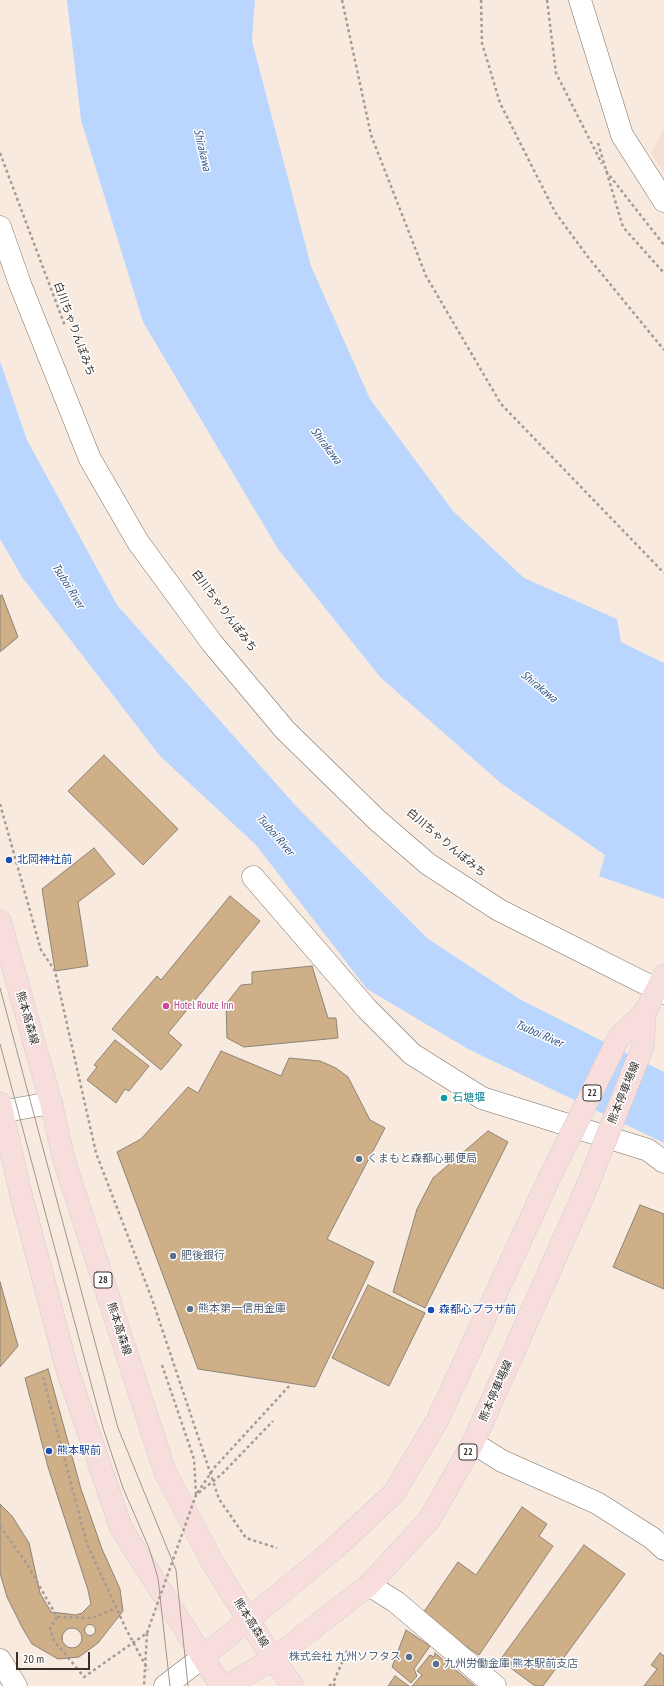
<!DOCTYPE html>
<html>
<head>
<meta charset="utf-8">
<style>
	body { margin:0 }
	#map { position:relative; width:664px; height:1686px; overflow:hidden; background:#f8eadf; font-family:"PT Sans Narrow",sans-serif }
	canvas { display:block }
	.scale { position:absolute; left:16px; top:1652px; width:74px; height:18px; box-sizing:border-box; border:2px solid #36312d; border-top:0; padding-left:5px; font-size:12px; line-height:14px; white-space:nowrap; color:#36312d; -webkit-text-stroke:3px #fff; paint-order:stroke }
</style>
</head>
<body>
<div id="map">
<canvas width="664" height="1686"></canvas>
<div class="scale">20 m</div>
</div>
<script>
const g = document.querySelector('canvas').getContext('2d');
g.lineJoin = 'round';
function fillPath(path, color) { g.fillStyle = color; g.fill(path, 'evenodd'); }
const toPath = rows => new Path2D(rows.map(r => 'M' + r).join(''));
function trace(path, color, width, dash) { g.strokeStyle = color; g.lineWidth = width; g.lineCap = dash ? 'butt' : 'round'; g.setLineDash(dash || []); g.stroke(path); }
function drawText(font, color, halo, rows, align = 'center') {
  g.font = font + ' "PT Sans Narrow","Noto Sans JP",sans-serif'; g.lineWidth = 3; g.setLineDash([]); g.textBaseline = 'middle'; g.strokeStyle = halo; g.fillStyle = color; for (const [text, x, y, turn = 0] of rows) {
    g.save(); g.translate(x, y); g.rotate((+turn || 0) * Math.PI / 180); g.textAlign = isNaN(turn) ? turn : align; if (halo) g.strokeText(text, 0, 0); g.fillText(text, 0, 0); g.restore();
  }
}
fillPath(toPath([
	[664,129,664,173,651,153]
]), '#f5ddd3');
fillPath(toPath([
	[67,0,255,0,252,41,311,266,370,399,453,511,524,578,617,619,621,642,664,663,664,899,599,876,605,855,502,784,380,677,278,549,143,322,81,120],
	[0,361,27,440,117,605,296,806,427,938,521,1000,664,1072,664,1143,468,1049,367,989,256,845,160,756,22,577,0,539]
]), '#bbd6fe');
const building = toPath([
	[2,595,18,637,0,652,0,596,2,595],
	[104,755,178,829,143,865,68,791,104,755],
	[94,848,115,874,78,902,88,966,55,971,42,889,94,848],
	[230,896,260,921,168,1033,182,1045,161,1070,112,1029,157,976,161,980,230,896],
	[312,966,328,1018,336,1018,338,1038,244,1047,227,1038,226,1004,241,985,252,984,252,972,312,966],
	[115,1040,149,1066,129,1091,125,1089,116,1103,87,1080,97,1067,94,1065,115,1040],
	[221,1051,281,1076,289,1058,320,1061,336,1068,348,1077,370,1120,385,1128,327,1239,374,1262,315,1387,198,1369,117,1152,141,1139,188,1087,198,1093,221,1051],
	[488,1131,508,1142,425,1308,393,1292,417,1209,433,1178,488,1131],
	[640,1205,664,1214,664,1289,613,1267,640,1205],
	[0,1282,18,1346,0,1367,0,1282],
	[368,1285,425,1313,389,1386,332,1358,368,1285],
	[48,1369,81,1489,102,1549,120,1589,123,1611,98,1643,79,1657,58,1659,32,1644,23,1629,7,1597,0,1573,0,1504,12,1516,29,1543,40,1593,51,1612,76,1615,82,1613,91,1604,88,1590,48,1467,25,1378,48,1369],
	[522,1507,547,1524,539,1536,553,1546,479,1655,421,1616,458,1562,476,1575,522,1507],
	[584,1545,625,1574,543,1686,535,1686,500,1660,584,1545],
	'84.5 1630a5.5 5.5 0 1 1 11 0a5.5 5.5 0 1 1-11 0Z',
	'62 1638a10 10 0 1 1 20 0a10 10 0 1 1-20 0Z',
	[406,1630,430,1646,414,1669,417,1676,411,1683,392,1667,406,1630],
	[435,1653,475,1686,412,1686,422,1675,417,1671,430,1655,434,1657,435,1653],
	[660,1653,664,1656,664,1686,644,1686,657,1669,651,1665,660,1653],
	[395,1676,409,1686,388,1686,395,1676]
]);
fillPath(building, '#ceaf88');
trace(building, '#8d8377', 1);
const minor = toPath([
	[580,0,622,135,664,201],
	[0,227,20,284,90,459,138,542,212,643,285,730,377,820,428,864,499,910,664,993],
	[253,877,367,1009,412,1054,482,1098,648,1150,664,1162],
	[0,1112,51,1103],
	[473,1443,502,1461,597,1503,652,1538,664,1549],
	[369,1585,396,1602,495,1686],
	[0,1660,16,1686],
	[165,1686,203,1657]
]);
const major = toPath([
	[0,921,51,1103,64,1160,165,1472,214,1565,273,1659,293,1686],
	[645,1012,664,975],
	[0,1103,21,1195,67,1369,121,1528,221,1686],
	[203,1657,334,1549,394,1493,437,1421,548,1181],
	[227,1686,273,1659,369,1585,429,1520,473,1443,586,1189]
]);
trace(minor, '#7b7065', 23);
trace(major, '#cfcecd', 23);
trace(toPath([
	[342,0,371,135,426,276,501,404,664,573],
	[481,0,482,43,500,103,555,212,588,257,664,350],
	[547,0,556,73,602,164],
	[598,143,623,227,664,273],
	[0,153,65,326],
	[606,171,664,245],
	[0,804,41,950,55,971,96,1153,152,1299,219,1499,246,1538,277,1548],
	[43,1377,87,1544,126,1629,148,1670],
	[0,1526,27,1564,57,1617,92,1618,116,1608],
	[57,1617,50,1628,54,1641,76,1667],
	[329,1686,333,1683],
	[335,1686,333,1683,348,1649]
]), '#a59b93', 2.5, [3, 3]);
trace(minor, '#fff', 22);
trace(major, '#f7dddc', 22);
trace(toPath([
	[0,988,118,1428,176,1570,188,1686],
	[0,1044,103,1428,123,1488,149,1548,158,1578,170,1686]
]), '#a0968e', 1);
const majorBridge = toPath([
	[548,1181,619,1037,645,1012],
	[586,1189,643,1046,645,1012]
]);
trace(majorBridge, '#cfcecd', 23, []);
trace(toPath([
	[162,1365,194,1459,196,1495,214,1468,291,1384],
	[147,1633,196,1495,222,1474,273,1421],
	[76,1667,84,1677,147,1633,144,1686]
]), '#a59b93', 2.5, [3, 3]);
trace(majorBridge, '#f7dddc', 22);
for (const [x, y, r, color] of [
	[9,860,4,"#1a4fb4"],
	[166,1006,4,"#d1479c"],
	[444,1098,4,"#0f9aa8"],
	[359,1159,4,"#5c6f8a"],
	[173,1256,4,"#5c6f8a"],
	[190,1309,4,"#5c6f8a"],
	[431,1310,4,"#1a4fb4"],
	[49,1451,4,"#1a4fb4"],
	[409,1657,4,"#5c6f8a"],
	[436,1664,4,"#5c6f8a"]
]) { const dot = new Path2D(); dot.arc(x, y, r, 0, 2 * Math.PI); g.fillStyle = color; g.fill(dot); trace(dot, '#fff', 1.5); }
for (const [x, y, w] of [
	[592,1093,18],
	[103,1280,18],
	[468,1452,18]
]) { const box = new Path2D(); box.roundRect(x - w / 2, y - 8, w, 16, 3); g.fillStyle = '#fff'; g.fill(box); trace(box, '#36312d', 1); }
drawText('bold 10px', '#36312d', null, [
	["22",592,1093],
	["28",103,1280],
	["22",468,1452]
]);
drawText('11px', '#36312d', '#fff', [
	["白川ちゃりんぽみち",74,329,70],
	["白川ちゃりんぽみち",224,611,53],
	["白川ちゃりんぽみち",446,843,40],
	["熊本高森線",27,1018,74],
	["熊本停車場線",624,1093,-68],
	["熊本高森線",119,1329,72],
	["熊本停車場線",496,1391,-66],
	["熊本高森線",251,1623,58]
]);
drawText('11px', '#164399', '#fff', [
	["北岡神社前",17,860],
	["森都心プラザ前",439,1310],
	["熊本駅前",57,1451]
], 'left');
drawText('11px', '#b23c85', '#fff', [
	["Hotel Route Inn",174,1006]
], 'left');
drawText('11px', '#0d838f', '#fff', [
	["石塘堰",452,1098]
], 'left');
drawText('11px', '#4e5e75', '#fff', [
	["くまもと森都心郵便局",367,1159],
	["肥後銀行",181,1256],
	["熊本第一信用金庫",198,1309],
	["株式会社 九州ソフタス",401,1657,"right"],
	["九州労働金庫 熊本駅前支店",444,1664]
], 'left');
drawText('italic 12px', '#315487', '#fff', [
	["Shirakawa",202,150,77],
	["Shirakawa",326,446,53],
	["Tsuboi River",68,586,58],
	["Shirakawa",539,687,39],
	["Tsuboi River",275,835,49],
	["Tsuboi River",539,1034,24]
]);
</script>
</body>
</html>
